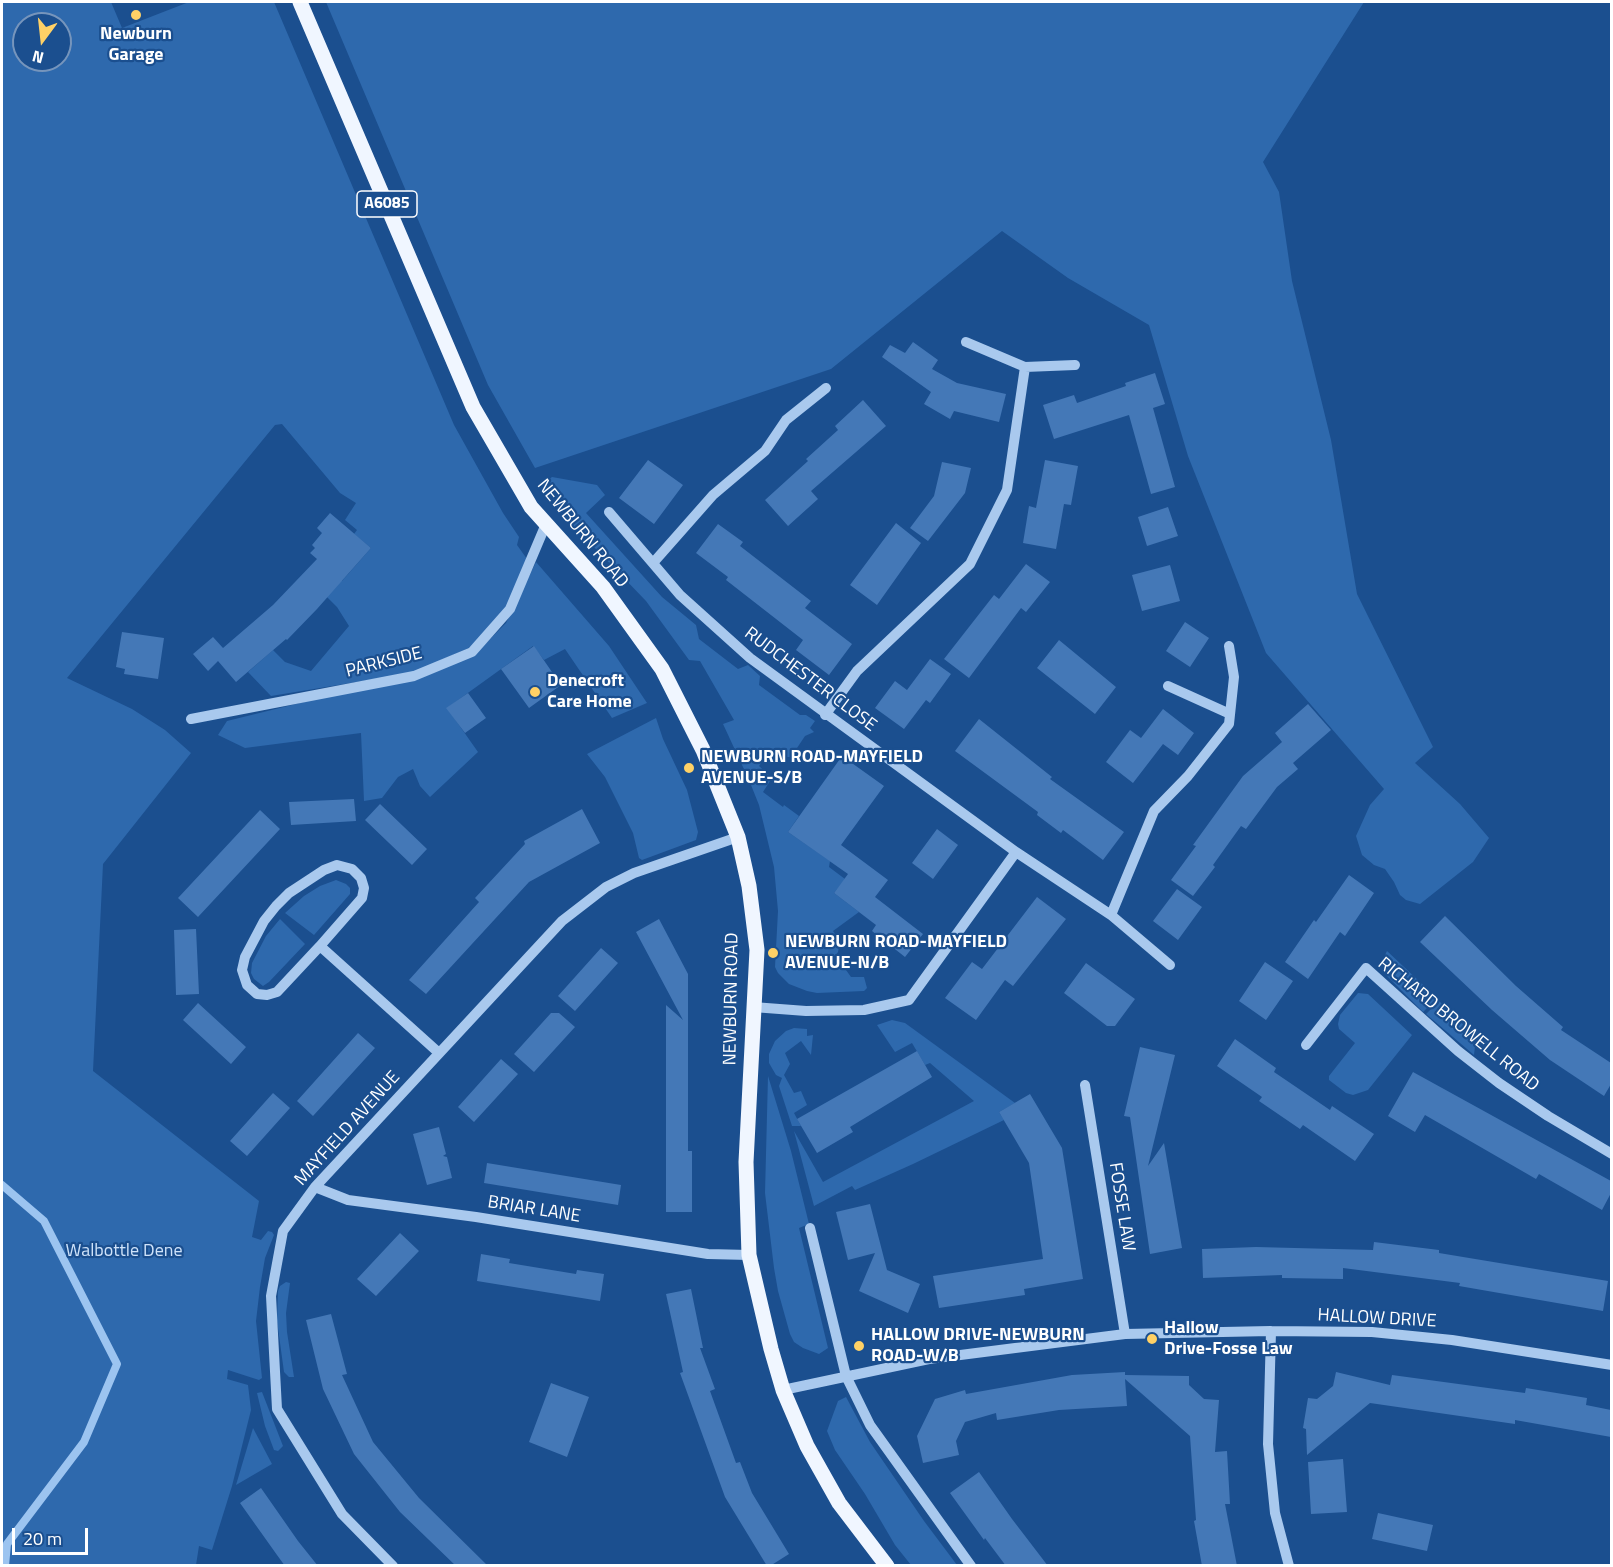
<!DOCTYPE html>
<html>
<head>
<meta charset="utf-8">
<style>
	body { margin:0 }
	#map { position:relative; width:1613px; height:1567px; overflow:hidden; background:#1b4f8f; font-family:"Titillium Web",sans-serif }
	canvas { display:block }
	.frame { position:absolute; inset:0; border:3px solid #fff; pointer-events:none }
	.north { position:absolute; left:12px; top:12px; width:60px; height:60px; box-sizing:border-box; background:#1b4f8f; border:2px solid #7695bc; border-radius:50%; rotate:195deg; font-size:16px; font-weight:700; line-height:24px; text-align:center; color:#fff }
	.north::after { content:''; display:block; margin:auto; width:21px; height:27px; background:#ffd166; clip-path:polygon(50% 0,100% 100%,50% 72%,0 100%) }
	.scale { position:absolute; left:12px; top:1528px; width:76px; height:27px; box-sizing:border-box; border:3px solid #fff; border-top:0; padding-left:8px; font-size:18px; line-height:21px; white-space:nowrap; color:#fff; -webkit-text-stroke:4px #1b4f8f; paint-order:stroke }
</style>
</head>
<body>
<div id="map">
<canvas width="1613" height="1567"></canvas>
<div class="frame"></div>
<div class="north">N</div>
<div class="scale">20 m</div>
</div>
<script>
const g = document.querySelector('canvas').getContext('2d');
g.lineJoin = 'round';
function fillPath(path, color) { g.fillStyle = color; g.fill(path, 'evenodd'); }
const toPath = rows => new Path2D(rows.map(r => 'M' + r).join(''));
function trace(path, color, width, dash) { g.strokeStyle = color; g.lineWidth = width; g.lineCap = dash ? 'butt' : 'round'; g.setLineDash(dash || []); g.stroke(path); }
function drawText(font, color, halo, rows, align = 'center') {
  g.font = font + ' "Titillium Web",sans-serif'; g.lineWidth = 4.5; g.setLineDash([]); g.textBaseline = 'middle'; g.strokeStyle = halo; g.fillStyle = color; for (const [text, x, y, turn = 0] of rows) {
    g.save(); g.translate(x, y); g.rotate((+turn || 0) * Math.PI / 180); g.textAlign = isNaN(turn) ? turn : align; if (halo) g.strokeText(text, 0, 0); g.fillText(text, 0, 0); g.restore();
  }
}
fillPath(toPath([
	[2,2,111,2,122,28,189,2,274,2,454,425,503,513,519,537,517,545,527,559,507,608,471,647,412,673,271,696,248,672,273,650,285,662,311,671,349,626,337,607,323,593,318,560,342,581,371,548,354,534,357,530,345,520,356,503,340,493,282,424,275,425,67,678,132,709,165,730,191,753,103,864,93,1071,259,1201,252,1237,261,1240,268,1231,272,1232,274,1235,265,1258,260,1287,256,1321,262,1378,259,1380,228,1370,227,1379,248,1385,251,1410,232,1486,212,1550,199,1546,196,1565,2,1566],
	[24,24,60,24,60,60,24,60],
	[326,2,1364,2,1263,162,1279,192,1292,281,1331,440,1357,594,1433,747,1415,763,1460,804,1489,838,1473,862,1420,904,1406,900,1400,895,1394,882,1385,869,1374,865,1362,855,1356,836,1370,805,1384,789,1266,653,1188,456,1149,325,1068,278,1002,231,831,369,535,468,488,385],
	[552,477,597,485,605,495,586,513,662,597,696,625,699,639,738,669,748,665,760,676,759,685,800,715,806,715,815,721,810,728,814,732,805,736,791,757,783,757,771,749,759,766,772,778,763,792,783,807,784,805,799,816,788,832,830,861,829,867,845,879,834,893,859,912,833,931,840,941,838,952,833,959,841,963,851,977,864,977,867,988,864,991,817,993,807,991,789,984,778,973,775,967,778,911,774,867,759,805,749,780,723,724,734,720,700,661,689,660,646,601,567,519,543,484],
	[536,562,609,646,647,703,612,718,565,649,544,660,533,646,447,708,478,752,430,797,420,786,413,769,398,777,382,798,364,801,361,733,245,748,218,735,227,721,308,701,474,655,506,623],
	[656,718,663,739,687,790,698,832,696,840,642,860,639,858,633,833,605,777,587,754],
	[336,880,346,884,350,888,350,894,314,935,285,913,304,896,320,886],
	[280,919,305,944,269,982,263,986,254,979,251,973,252,963,266,936],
	[1387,951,1437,998,1423,1012,1385,974,1382,961],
	[1358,993,1368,994,1412,1035,1368,1090,1353,1095,1346,1093,1329,1080,1329,1076,1355,1043,1339,1029,1338,1024,1340,1015],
	[1439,1001,1476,1037,1474,1055,1426,1014],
	[892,1020,905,1023,1015,1103,999,1112,1004,1120,913,1164,855,1190,852,1186,814,1206,794,1131,823,1182,974,1101,930,1063,925,1065,912,1043,895,1052,877,1025],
	[794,1028,807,1029,807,1036,813,1035,811,1055,801,1041,785,1053,790,1064,784,1075,794,1093,801,1091,807,1105,794,1113,801,1126,792,1126,779,1086,782,1078,776,1075,769,1063,769,1054,775,1041,786,1031],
	[768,1076,791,1151,809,1224,799,1228,828,1348,819,1354,803,1348,794,1342,790,1334,778,1291,774,1268,765,1193],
	[286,1282,290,1283,286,1313,287,1332,294,1377,289,1377,284,1372,277,1321,278,1291,280,1286],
	[262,1392,283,1446,278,1451,274,1450,265,1426,257,1393],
	[846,1397,870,1442,924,1521,957,1565,911,1565,895,1545,865,1494,835,1450,827,1431,838,1401],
	[253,1428,272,1464,236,1485]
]), '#2e69ad');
trace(toPath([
	[2,1185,44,1221,117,1364,84,1442,7,1544,5,1566]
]), '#9cc4f0', 8);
fillPath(toPath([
	[913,342,938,360,932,369,957,383,1006,394,999,422,954,411,950,419,924,404,931,392,882,357,890,345,905,353],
	[1155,373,1165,404,1153,408,1175,487,1151,494,1129,415,1054,439,1043,405,1074,395,1077,403,1126,386,1125,383],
	[863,400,886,426,811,491,818,499,788,526,765,500,808,461,806,459,838,430,835,426],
	[648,460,683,485,654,524,619,498],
	[1045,460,1078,466,1071,505,1064,504,1056,549,1023,543,1029,506,1036,508],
	[942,462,971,468,965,493,928,541,910,528,934,496],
	[1168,507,1178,536,1147,546,1138,517],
	[330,513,371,548,317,609,287,640,286,639,236,682,218,661,208,671,193,654,213,637,223,648,273,605,317,559,310,553,315,548,312,545,322,533,317,528],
	[896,523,921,543,877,605,850,585],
	[718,524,743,542,740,546,811,601,805,608,852,644,829,675,796,650,803,640,726,580,728,577,696,553],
	[1026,564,1050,582,1026,612,1021,608,969,678,944,659,994,595,999,599],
	[1170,565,1180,601,1142,611,1132,575],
	[1185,622,1209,638,1190,667,1166,651],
	[122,632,164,638,158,679,124,674,125,669,116,667],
	[1059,640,1116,687,1095,714,1037,668],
	[534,646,561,685,529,708,501,669],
	[930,659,951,674,930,703,926,700,904,729,875,708,895,681,907,690],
	[468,693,486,718,465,733,446,708],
	[1308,704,1331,730,1293,763,1298,769,1277,787,1246,829,1241,826,1213,865,1215,867,1193,896,1171,880,1196,846,1193,845,1243,776,1282,742,1275,733],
	[1163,709,1194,733,1178,755,1163,744,1133,783,1106,762,1130,730,1141,738],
	[979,719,1052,777,1050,779,1124,832,1103,860,1063,830,1061,833,1037,815,1038,812,955,751],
	[842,756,884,786,841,845,888,880,875,897,923,934,905,957,872,931,876,925,834,893,848,874,788,832],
	[354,799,356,821,291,825,289,802],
	[380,804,427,849,412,865,365,820],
	[582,809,600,843,529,882,426,994,409,980,479,902,475,898,525,844,524,841],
	[260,810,280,829,198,917,178,898],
	[937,829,958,845,933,879,912,863],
	[1349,875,1374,893,1345,936,1340,932,1308,979,1285,962,1314,920,1316,922],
	[1177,889,1202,907,1178,940,1153,921],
	[1037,897,1066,919,1013,986,1005,980,976,1020,945,998,972,962,982,969],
	[1445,916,1516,986,1563,1027,1561,1030,1611,1063,1611,1084,1604,1096,1550,1060,1492,1010,1420,942],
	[659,919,688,974,688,1151,692,1151,692,1212,666,1212,666,1005,683,1020,636,932],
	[196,929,199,994,176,995,174,930],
	[601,948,618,963,575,1011,558,996],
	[1265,962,1293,981,1266,1020,1239,1001],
	[1086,963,1135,999,1115,1026,1107,1026,1064,993],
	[198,1003,246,1047,231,1064,183,1020],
	[551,1013,559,1013,575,1027,534,1072,514,1054],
	[358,1033,375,1048,313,1116,297,1101],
	[1235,1039,1276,1068,1274,1072,1330,1110,1332,1106,1374,1134,1355,1161,1303,1125,1300,1129,1259,1101,1262,1097,1217,1066],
	[1140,1047,1175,1055,1148,1166,1164,1143,1182,1248,1150,1254,1130,1117,1124,1116],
	[917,1051,932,1077,850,1127,853,1132,817,1153,797,1119],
	[501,1059,518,1074,474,1122,458,1107],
	[1413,1072,1611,1181,1611,1193,1602,1210,1539,1174,1536,1179,1425,1115,1415,1132,1388,1116],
	[273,1093,290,1108,247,1156,230,1141],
	[1030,1094,1062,1148,1083,1279,1024,1289,1025,1295,939,1308,933,1276,1043,1259,1029,1163,999,1112],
	[439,1127,446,1154,443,1156,447,1157,452,1178,427,1185,413,1134],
	[487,1163,621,1185,618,1205,484,1183],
	[870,1204,887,1270,920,1284,908,1313,859,1291,875,1253,848,1260,836,1212],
	[400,1233,419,1251,376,1296,357,1279],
	[1374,1242,1439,1250,1439,1253,1608,1281,1603,1311,1459,1286,1460,1283,1343,1268,1343,1279,1282,1278,1282,1275,1203,1278,1202,1249,1256,1247,1373,1250],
	[481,1254,510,1259,509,1263,576,1274,577,1270,604,1274,600,1301,477,1281],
	[691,1289,703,1348,700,1348,715,1389,710,1391,736,1463,740,1462,752,1493,789,1554,770,1566,767,1566,725,1497,680,1373,683,1372,666,1294],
	[331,1314,347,1374,342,1375,373,1442,419,1498,488,1566,456,1566,400,1512,354,1454,323,1389,306,1320],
	[1125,1372,1125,1375,1189,1376,1189,1385,1204,1399,1219,1400,1215,1452,1227,1451,1230,1504,1225,1504,1237,1566,1202,1566,1194,1521,1196,1520,1190,1436,1125,1379,1127,1406,1059,1410,997,1420,996,1413,965,1422,956,1441,959,1455,923,1463,917,1436,935,1399,965,1390,966,1394,1072,1375],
	[1336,1372,1390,1385,1392,1375,1525,1393,1526,1388,1587,1398,1586,1405,1611,1410,1611,1437,1515,1420,1515,1424,1370,1403,1307,1455,1306,1429,1303,1428,1308,1398,1317,1399,1333,1386],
	[551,1383,589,1397,567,1457,529,1442],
	[1343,1459,1347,1512,1311,1514,1308,1462],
	[979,1472,1012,1519,1048,1566,1006,1566,985,1538,984,1540,950,1493],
	[261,1488,298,1541,318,1566,285,1566,277,1555,240,1503],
	[1378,1513,1433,1525,1427,1551,1372,1539]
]), '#4478b7');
trace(toPath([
	[966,342,1025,367,1075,365],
	[609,512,680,595,750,658,1016,852,1111,915,1170,965],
	[653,563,713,495,765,451,786,420,826,388],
	[1168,686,1230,714],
	[825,715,857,671,970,564,1007,490,1025,367],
	[191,719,414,676,472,652,510,609,546,524],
	[1111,915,1154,811,1188,776,1229,724,1234,677,1229,646],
	[320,946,277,992,267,995,257,994,247,985,242,970,245,957,264,921,276,906,289,893,324,870,337,865,352,869,361,878,364,888,362,898,320,946,439,1053],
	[753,1007,806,1011,864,1010,909,1000,1016,852],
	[1306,1045,1366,968,1458,1051,1499,1083,1548,1116,1612,1154],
	[1085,1085,1125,1334],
	[315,1187,348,1200,476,1217,708,1254,749,1255],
	[810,1228,846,1376,870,1425,971,1566],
	[1271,1331,1268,1444,1275,1513,1289,1566],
	[783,1390,929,1359,1125,1334,1271,1331,1372,1332,1452,1340,1612,1365],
	[393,1566,342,1514,277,1409,271,1296,283,1231,315,1187,562,921,606,887,634,873,738,837]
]), '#a9c9ee', 10);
trace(toPath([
	[300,2,473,407,531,507,603,587,662,669,703,750,738,837,749,886,757,950,746,1162,749,1255,771,1349,783,1390,807,1446,839,1503,887,1566]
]), '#f0f6ff', 15);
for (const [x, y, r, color] of [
	[136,15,6,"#ffd166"],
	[535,692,6,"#ffd166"],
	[689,768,6,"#ffd166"],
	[773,953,6,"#ffd166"],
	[1152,1339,6,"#ffd166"],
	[859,1346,6,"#ffd166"]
]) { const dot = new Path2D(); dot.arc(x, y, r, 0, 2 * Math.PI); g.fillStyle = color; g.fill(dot); trace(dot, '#1b4f8f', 2); }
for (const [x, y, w] of [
	[387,204,60]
]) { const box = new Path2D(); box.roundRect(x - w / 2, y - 13, w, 26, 4.5); g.fillStyle = '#1b4f8f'; g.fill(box); trace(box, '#fff', 1.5); }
drawText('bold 16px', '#fff', null, [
	["A6085",387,204]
]);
drawText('bold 18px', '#fff', '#1b4f8f', [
	["Newburn",136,35,"center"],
	["Garage",136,56,"center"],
	["Denecroft",547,682],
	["Care Home",547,703],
	["NEWBURN ROAD-MAYFIELD",701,758],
	["AVENUE-S/B",701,779],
	["NEWBURN ROAD-MAYFIELD",785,943],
	["AVENUE-N/B",785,964],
	["Hallow",1164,1329],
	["Drive-Fosse Law",1164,1350],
	["HALLOW DRIVE-NEWBURN",871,1336],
	["ROAD-W/B",871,1357]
], 'left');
drawText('18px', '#fff', '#1b4f8f', [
	["NEWBURN ROAD",582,534,51],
	["PARKSIDE",384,663,-14],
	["RUDCHESTER CLOSE",810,680,37],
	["NEWBURN ROAD",732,999,-89],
	["RICHARD BROWELL ROAD",1458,1025,39],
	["MAYFIELD AVENUE",348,1129,-48],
	["FOSSE LAW",1121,1207,81],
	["BRIAR LANE",534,1210,9],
	["HALLOW DRIVE",1377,1319,3]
]);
drawText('18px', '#cfe3fa', '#1b4f8f', [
	["Walbottle Dene",124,1252]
]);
</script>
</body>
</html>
